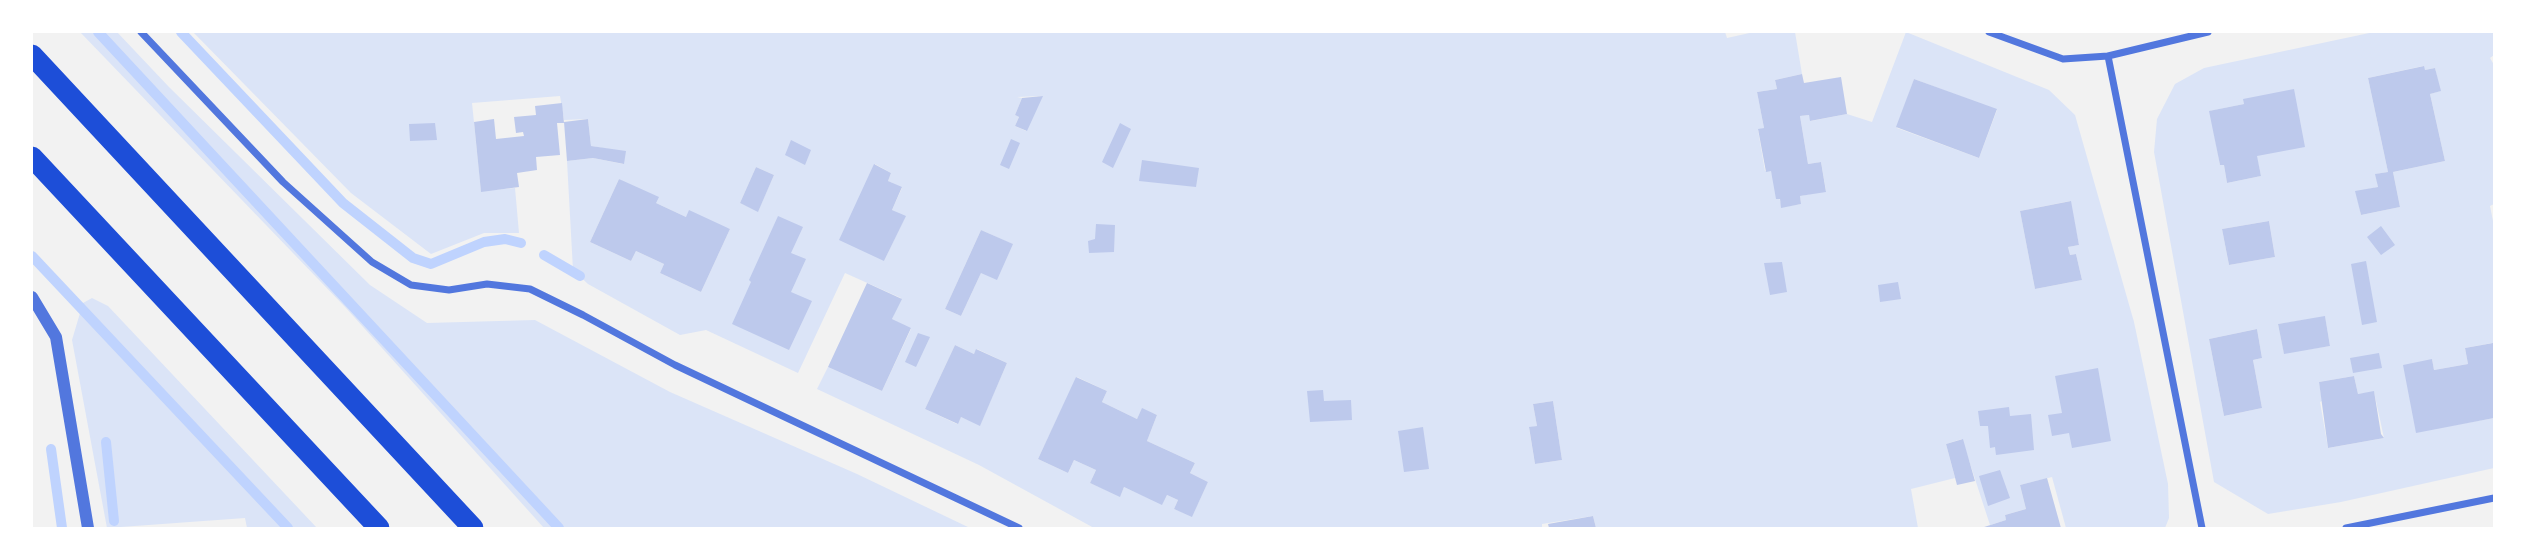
<!DOCTYPE html>
<html>
<head>
<meta charset="utf-8">
<style>
	body { margin:0 }
	#map { position:relative; width:2526px; height:560px; overflow:hidden; background:#f2f2f2; font-family:Barlow,sans-serif }
	canvas { display:block }
	.frame { position:absolute; inset:0; border:33px solid #fff; pointer-events:none }
</style>
</head>
<body>
<div id="map">
<canvas width="2526" height="560"></canvas>
<div class="frame"></div>
</div>
<script>
const g = document.querySelector('canvas').getContext('2d');
g.lineJoin = 'round';
function fillPath(path, color) { g.fillStyle = color; g.fill(path, 'evenodd'); }
const toPath = rows => new Path2D(rows.map(r => 'M' + r).join(''));
function trace(path, color, width, dash) { g.strokeStyle = color; g.lineWidth = width; g.lineCap = dash ? 'butt' : 'round'; g.setLineDash(dash || []); g.stroke(path); }
fillPath(toPath([
	[80,32,117,32,169,87,370,285,427,323,535,320,670,392,857,474,970,528,544,528,346,308],
	[193,32,1725,32,1727,38,1754,32,1798,32,1795,32,1802,74,1775,80,1777,89,1757,92,1764,128,1758,130,1765,171,1771,171,1782,207,1801,204,1800,196,1826,191,1821,162,1808,164,1800,116,1809,115,1811,121,1847,114,1872,122,1906,32,2049,90,2075,115,2134,322,2168,484,2169,518,2165,528,2066,528,2052,477,2020,485,2026,509,2005,515,2006,520,1990,525,1962,439,1946,444,1955,478,1911,489,1918,528,1781,528,1780,527,1774,528,1596,528,1593,516,1542,524,1542,528,1094,528,979,465,817,389,828,367,882,391,911,329,892,319,901,298,845,273,798,373,706,330,680,335,588,284,573,270,567,161,593,158,623,164,625,152,591,146,588,119,564,120,560,96,472,103,481,191,515,188,519,233,484,233,431,254,351,193],
	[1914,79,1997,110,1979,158,1897,128],
	[1042,96,1026,131,1015,126,1019,117,1015,115,1022,98,1017,97],
	[875,164,891,173,888,181,902,188,892,210,905,217,884,261],
	[756,167,774,175,758,211,740,203],
	[619,179,656,203,686,217,730,229,701,292,660,273,664,264,636,251,631,261,590,242],
	[2070,201,2079,245,2068,247,2070,255,2076,254,2082,280,2035,289,2020,211],
	[981,230,1012,244,981,273,961,316,945,309],
	[955,345,974,354,977,349,1007,363,980,425,961,417,957,424,925,409],
	[1077,377,1107,391,1102,402,1137,419,1142,409,1157,415,1147,441,1195,463,1190,473,1208,482,1192,516,1174,509,1178,500,1167,495,1162,504,1124,487,1120,496,1090,483,1096,470,1074,460,1068,473,1038,459],
	[1553,401,1562,460,1535,464,1529,428,1537,426,1533,404],
	[2374,32,2494,32,2494,55,2490,58,2494,65,2494,204,2490,206,2494,226,2494,352,2492,343,2465,348,2468,364,2434,370,2432,359,2416,432,2494,418,2494,468,2341,502,2268,514,2214,482,2154,152,2157,119,2175,84,2204,68],
	[2423,66,2425,70,2435,68,2440,91,2430,94,2445,161,2393,172,2400,207,2361,215,2356,192,2378,187,2376,174,2388,172,2368,78],
	[2243,99,2261,176,2227,183,2224,165,2220,165,2210,111,2244,104],
	[2269,221,2275,257,2229,265,2222,229],
	[2325,317,2330,346,2284,353,2278,324],
	[2257,329,2262,358,2253,360,2262,408,2224,416,2209,339],
	[2354,376,2358,394,2374,392,2384,438,2328,448,2320,402,2322,401,2319,382],
	[92,298,108,306,317,528,247,528,245,518,107,528,72,340,83,303]
]), '#dbe4f7');
trace(toPath([
	[98,32,559,528],
	[181,32,343,203,413,258,431,264,484,242,505,239,521,243],
	[544,255,580,276],
	[32,256,288,528],
	[106,442,114,521],
	[51,449,62,528]
]), '#bfd3fe', 10);
fillPath(toPath([
	[2424,66,2425,70,2435,68,2441,91,2430,94,2445,161,2393,172,2400,207,2361,215,2355,191,2378,187,2375,174,2388,172,2368,78],
	[1802,74,1804,83,1841,77,1847,114,1810,121,1809,115,1800,116,1808,164,1821,162,1826,192,1800,196,1801,204,1781,208,1780,199,1776,199,1771,171,1766,172,1758,129,1764,128,1757,92,1777,89,1775,80],
	[1914,79,1997,109,1979,158,1896,127],
	[2294,89,2305,147,2257,156,2261,176,2227,183,2224,165,2220,165,2209,111,2244,104,2243,99],
	[1043,96,1027,131,1015,126,1019,117,1015,115,1022,98],
	[562,103,564,123,557,123,560,155,536,157,537,170,517,173,519,187,481,192,474,122,494,119,496,139,524,136,523,132,516,133,514,117,536,115,535,106],
	[588,119,591,146,626,151,624,164,593,158,567,161,564,122],
	[435,123,437,140,410,141,409,124],
	[1120,123,1131,129,1113,168,1102,162],
	[1011,139,1020,143,1009,169,1000,165],
	[791,140,811,150,805,165,785,155],
	[1142,160,1199,168,1196,187,1139,181],
	[874,164,891,173,888,181,902,187,892,210,906,216,884,261,839,240],
	[756,167,774,175,758,212,740,203],
	[619,179,659,197,656,203,686,217,689,210,730,229,701,292,660,273,664,264,636,251,631,261,590,242],
	[2071,201,2079,245,2068,247,2070,255,2076,254,2082,280,2035,289,2020,211],
	[778,216,803,227,791,253,806,259,791,292,812,301,789,350,732,324,751,282,749,280],
	[2269,221,2275,257,2229,265,2222,229],
	[1096,224,1115,225,1114,252,1089,253,1088,241,1095,239],
	[2381,226,2395,245,2381,255,2367,237],
	[981,230,1013,244,997,280,981,273,961,316,945,309],
	[2366,261,2377,322,2362,325,2351,264],
	[1782,262,1787,292,1770,295,1764,263],
	[1898,282,1901,299,1880,302,1878,285],
	[867,283,902,299,892,319,911,328,882,391,828,367],
	[2325,316,2330,346,2284,354,2278,324],
	[2257,329,2262,358,2253,360,2262,408,2224,416,2209,339],
	[918,333,930,337,916,367,905,362],
	[2493,343,2494,418,2416,433,2403,365,2432,359,2434,370,2468,364,2465,348],
	[955,345,974,354,976,349,1007,363,980,426,961,417,958,424,925,409],
	[2379,353,2382,368,2353,373,2350,358],
	[2098,368,2111,441,2072,448,2069,433,2052,436,2048,415,2062,413,2055,376],
	[2354,376,2358,394,2374,391,2381,434,2384,438,2328,448,2319,382],
	[1076,377,1107,391,1102,402,1137,419,1142,408,1157,415,1147,441,1195,463,1190,473,1208,482,1192,517,1174,509,1178,500,1167,495,1162,505,1124,487,1120,497,1090,483,1096,470,1074,460,1068,473,1038,459],
	[1323,390,1324,401,1351,400,1352,420,1310,422,1307,391],
	[1553,401,1562,460,1535,464,1529,427,1537,426,1533,404],
	[2009,407,2010,416,2031,414,2034,450,1996,455,1995,447,1990,448,1988,426,1980,426,1978,411],
	[1423,427,1429,469,1404,472,1398,431],
	[1963,439,1975,481,1957,485,1946,444],
	[2000,470,2010,498,1988,506,1979,476],
	[2047,478,2061,528,1981,528,2006,520,2005,515,2026,509,2020,485],
	[1593,516,1596,528,1549,528,1548,524]
]), '#bdc9ec');
trace(toPath([
	[141,32,283,182,372,262,411,285,449,290,487,284,530,289,583,315,675,365,1019,528],
	[1989,32,2063,59,2108,56,2202,528],
	[2108,56,2208,32],
	[2346,528,2494,498]
]), '#5277de', 7);
trace(toPath([
	[32,297,56,337,88,528]
]), '#5277de', 12);
trace(toPath([
	[32,55,473,528],
	[32,157,379,528]
]), '#1d4ed8', 21);
</script>
</body>
</html>
